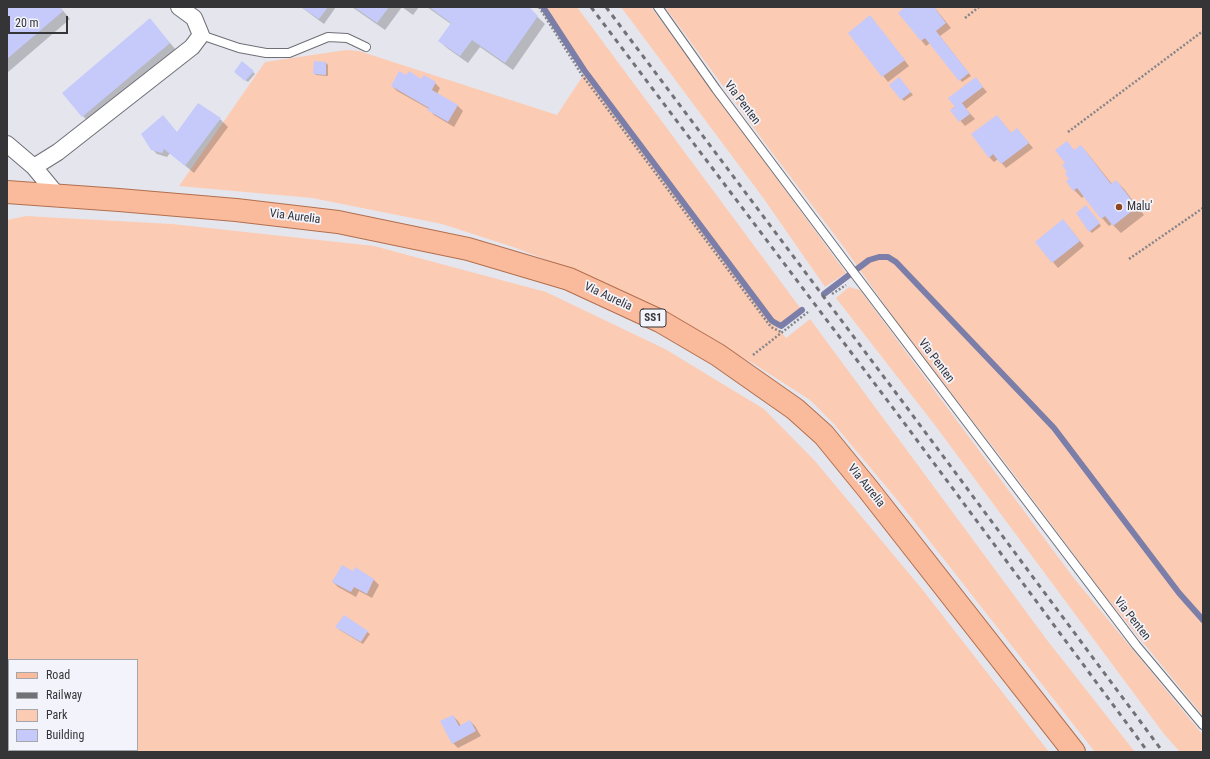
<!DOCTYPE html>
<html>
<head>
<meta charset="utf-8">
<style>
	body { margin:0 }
	#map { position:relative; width:1210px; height:759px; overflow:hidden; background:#e5e6ed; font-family:"Roboto Condensed",sans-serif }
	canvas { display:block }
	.frame { position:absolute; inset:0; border:8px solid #353538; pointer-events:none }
	.legend { position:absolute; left:8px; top:659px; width:130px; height:92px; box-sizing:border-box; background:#f2f3fb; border:1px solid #a6a7ad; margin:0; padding:5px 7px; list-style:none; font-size:12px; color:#353538 }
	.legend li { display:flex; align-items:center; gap:8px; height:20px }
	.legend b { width:20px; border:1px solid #a6a7ad }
	.scale { position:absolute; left:8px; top:16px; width:60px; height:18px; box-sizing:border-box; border:2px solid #353538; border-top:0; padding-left:5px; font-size:12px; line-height:14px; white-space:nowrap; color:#353538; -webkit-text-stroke:3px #f2f3fb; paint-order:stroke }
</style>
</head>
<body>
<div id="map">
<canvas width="1210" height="759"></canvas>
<div class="frame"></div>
<ul class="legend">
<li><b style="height:5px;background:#fabb9c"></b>Road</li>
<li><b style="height:5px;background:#727276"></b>Railway</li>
<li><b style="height:11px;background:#fccbb4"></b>Park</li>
<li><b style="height:11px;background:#c5cafa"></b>Building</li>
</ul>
<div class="scale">20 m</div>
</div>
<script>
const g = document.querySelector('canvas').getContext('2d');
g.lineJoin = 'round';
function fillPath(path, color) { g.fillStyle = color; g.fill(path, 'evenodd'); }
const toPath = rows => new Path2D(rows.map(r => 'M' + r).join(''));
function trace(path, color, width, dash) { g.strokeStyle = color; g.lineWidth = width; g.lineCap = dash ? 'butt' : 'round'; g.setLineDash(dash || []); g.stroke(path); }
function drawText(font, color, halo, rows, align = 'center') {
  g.font = font + ' "Roboto Condensed",sans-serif'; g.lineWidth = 3.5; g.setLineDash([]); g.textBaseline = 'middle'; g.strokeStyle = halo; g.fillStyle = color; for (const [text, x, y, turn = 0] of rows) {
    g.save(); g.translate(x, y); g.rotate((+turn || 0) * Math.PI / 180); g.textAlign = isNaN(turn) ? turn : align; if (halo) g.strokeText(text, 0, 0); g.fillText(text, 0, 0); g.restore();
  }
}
fillPath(toPath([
	[545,7,577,7,801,309,781,324,773,320,661,171,772,321,786,338,810,319,1047,640,1135,752,1095,752,899,502,833,423,810,400,754,364,663,313,584,274,513,247,442,224,312,198,179,186,265,62,346,50,359,51,557,115,586,71],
	[621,7,651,7,846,273,825,287,764,199],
	[665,7,1203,7,1203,716,1106,597,1007,465,901,328,843,246,767,146],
	[26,216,172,224,374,246,546,292,665,349,764,409,815,461,922,589,1049,752,7,752,7,220],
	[9,660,137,660,137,750,9,750],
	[849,287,860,290,1073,577,1203,735,1203,752,1180,752,1164,734,934,424,836,298]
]), '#fccbb4');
fillPath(toPath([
	[7,7,60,7,70,19,7,73],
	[301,7,336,7,324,24],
	[352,7,419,7,413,15,402,7,385,30],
	[427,7,527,7,545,24,513,70,480,47,468,63,447,48,439,41,451,24],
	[907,7,934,7,951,28,940,36,971,76,962,82,930,43,926,46,921,40],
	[870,17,909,66,888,82,849,33],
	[150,20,177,51,90,124,63,93],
	[315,62,326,63,328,65,328,76,316,75,314,73],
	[253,72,255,74,248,82,237,74],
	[407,77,435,83,440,88,437,94,458,106,463,111,454,127,434,115,429,109,397,91,392,86],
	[901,81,913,95,904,101,902,99],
	[980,84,987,92,966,109,975,119,965,126,951,110],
	[198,104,220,119,228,127,194,173,170,153,167,157,157,154,152,149,177,133],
	[997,116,1011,133,1017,129,1033,148,1006,168,998,159,994,162,989,157],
	[1066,142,1075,151,1081,146,1088,154,1112,184,1116,181,1124,189,1144,215,1121,233,1112,224,1109,226,1102,218,1084,196,1082,198,1074,190,1067,163],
	[1088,209,1101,226,1092,233,1090,231],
	[1068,226,1084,246,1058,268,1036,242],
	[355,569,374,580,379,585,372,598,359,591,356,597,338,587,333,582,353,572],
	[338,629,367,632,370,634,363,644],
	[453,716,458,721,461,726,470,721,475,726,481,736,458,748,453,743]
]), '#0003');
trace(toPath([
	[543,7,584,70,772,321,781,326,802,310],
	[824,294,869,260,879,257,888,257,896,262,1054,428,1179,593,1203,620]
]), '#7b7ea8', 6);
fillPath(toPath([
	[7,7,60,7,63,11,7,59],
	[301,7,328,7,319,19],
	[354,7,389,7,377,23],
	[429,7,529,7,538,16,505,63,472,40,460,56,438,41,451,23],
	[905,7,934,7,946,23,936,31,969,73,959,81,925,38,921,41,898,13],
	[870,15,905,60,882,77,848,33],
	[150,18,170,43,82,117,62,93],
	[242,61,254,71,245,81,234,72],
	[314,61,326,62,326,75,313,74],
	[399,71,406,75,409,71,421,79,424,75,436,82,432,90,458,105,448,122,427,110,429,108,391,86],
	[899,77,911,92,901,100,889,85],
	[976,77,983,87,962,103,970,114,959,122,950,110,955,107,948,98],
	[198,103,221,118,185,166,164,149,162,153,151,150,141,134,163,115,177,132],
	[997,115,1011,133,1017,128,1029,143,1001,164,993,154,989,158,971,134],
	[1067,141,1074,150,1081,145,1111,184,1116,180,1137,207,1113,226,1105,216,1101,219,1077,188,1073,191,1066,181,1069,179,1065,174,1067,172,1062,165,1065,163,1055,150],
	[1086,205,1100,223,1089,232,1076,213],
	[1063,219,1080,241,1052,263,1035,242],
	[342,565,353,571,355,567,374,579,367,594,354,587,351,592,332,582],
	[344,615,368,631,361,642,335,627],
	[453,715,459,726,470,720,476,731,452,744,440,721]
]), '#c5cafa');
const service = toPath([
	[658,7,716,89,847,264,1136,645,1203,725],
	[201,35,239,48,266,53,289,53,328,37,347,38,366,47]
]);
const minor = toPath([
	[7,144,34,167,58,196],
	[34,167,58,152,192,47,201,35,194,18,179,7]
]);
const primary = toPath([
	[7,192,119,200,236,210,338,222,468,249,569,279,660,321,718,355,795,409,824,435,868,489,1074,752]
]);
trace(service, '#6f7077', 10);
trace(minor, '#6f7077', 18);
trace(primary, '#b26f4e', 24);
trace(toPath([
	[539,7,582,75,771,327,781,332],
	[965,18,979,7],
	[1068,132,1203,31],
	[1129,259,1203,208],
	[832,294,846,285],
	[753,355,808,312]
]), '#85858a', 2.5, [2, 2]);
trace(service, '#fff', 8);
trace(minor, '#fff', 16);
trace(primary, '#fabb9c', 22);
trace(toPath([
	[591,7,899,416,1148,752],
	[606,7,908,409,1163,752]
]), '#727276', 3, [5, 5]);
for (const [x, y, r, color] of [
	[1119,207,4,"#8e4722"]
]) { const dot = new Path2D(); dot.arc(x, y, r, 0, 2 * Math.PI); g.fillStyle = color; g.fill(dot); trace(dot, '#f2f3fb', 1.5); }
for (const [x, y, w] of [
	[653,318,26]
]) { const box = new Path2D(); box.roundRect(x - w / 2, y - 9, w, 18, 3); g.fillStyle = '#f2f3fb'; g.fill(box); trace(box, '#353538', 1); }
drawText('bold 11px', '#353538', null, [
	["SS1",653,318]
]);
drawText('12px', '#353538', '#f2f3fb', [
	["Via Penten",742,103,53],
	["Via Aurelia",295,217,7],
	["Via Aurelia",608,297,25],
	["Via Penten",936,361,53],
	["Via Aurelia",866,486,51],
	["Via Penten",1132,619,52]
]);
drawText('12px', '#353538', '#f2f3fb', [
	["Malu'",1127,207]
], 'left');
</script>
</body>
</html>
